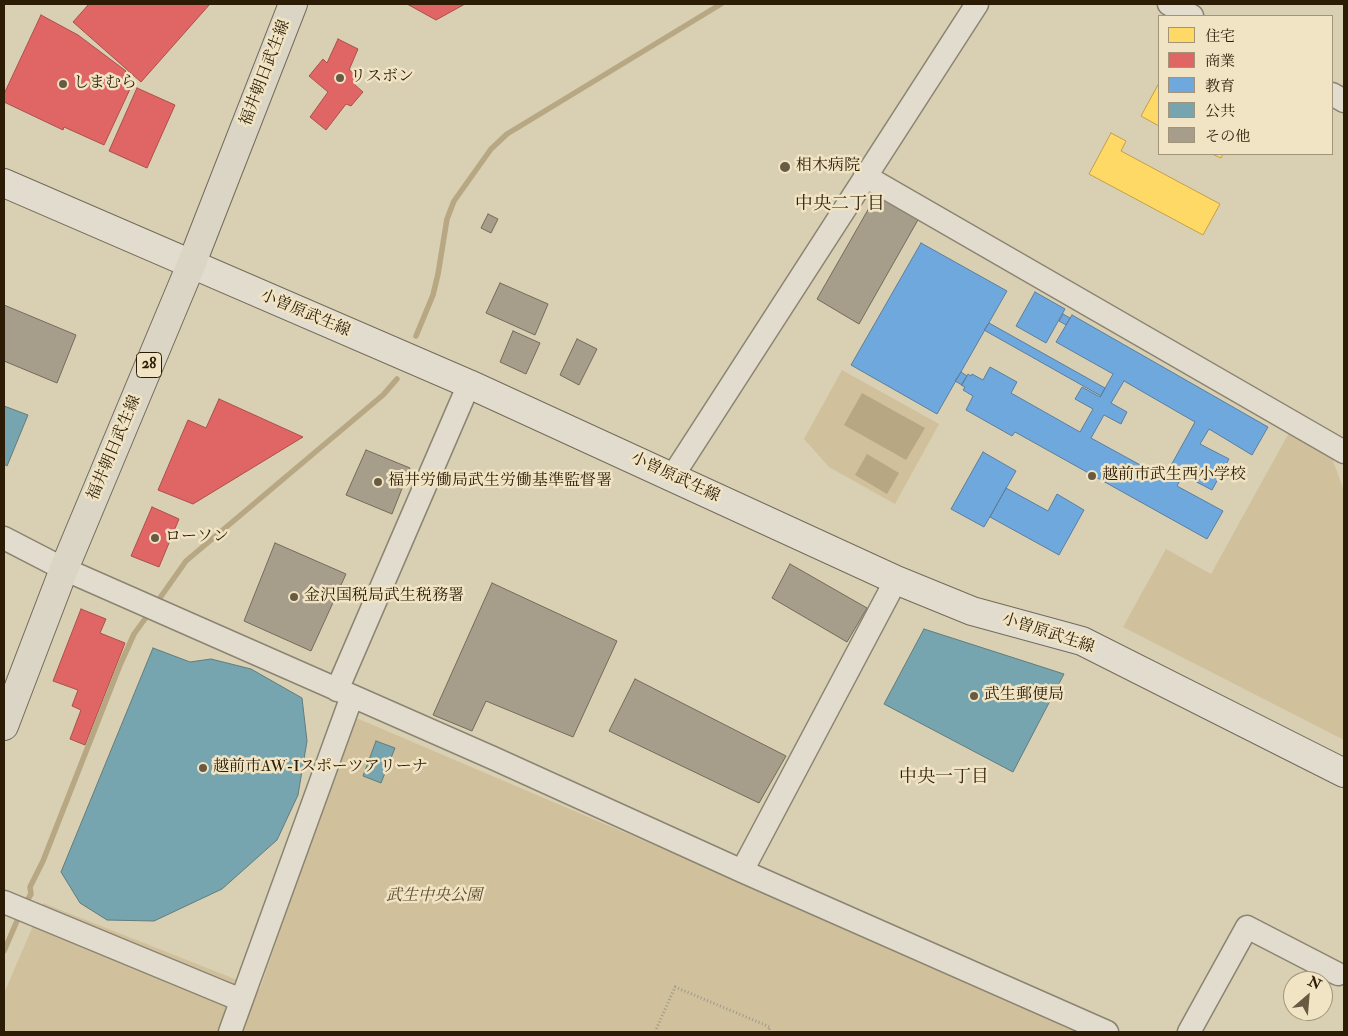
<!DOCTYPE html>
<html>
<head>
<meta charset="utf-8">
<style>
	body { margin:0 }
	#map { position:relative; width:1348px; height:1036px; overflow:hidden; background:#d9cfb3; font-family:"IM FELL Double Pica","Noto Serif JP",serif }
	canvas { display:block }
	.frame { position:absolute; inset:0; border:5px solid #2c1c06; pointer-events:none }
	.legend { position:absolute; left:1158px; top:15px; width:175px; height:140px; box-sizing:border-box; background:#f0e4c4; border:1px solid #a29478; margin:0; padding:6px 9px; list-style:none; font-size:15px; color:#2c1c06 }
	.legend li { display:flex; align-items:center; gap:10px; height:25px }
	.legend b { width:25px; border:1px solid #a29478 }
	.north { position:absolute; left:1283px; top:971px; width:50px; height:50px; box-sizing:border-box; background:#f0e4c4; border:1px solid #a29478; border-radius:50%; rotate:27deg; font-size:14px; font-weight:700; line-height:20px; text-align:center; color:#2c1c06 }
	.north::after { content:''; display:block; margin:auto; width:18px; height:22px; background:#695b43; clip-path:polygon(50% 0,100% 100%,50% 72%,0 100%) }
</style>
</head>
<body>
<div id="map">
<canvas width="1348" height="1036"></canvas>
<div class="frame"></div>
<ul class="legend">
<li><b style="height:14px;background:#ffd966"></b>住宅</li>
<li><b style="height:14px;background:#e06666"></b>商業</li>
<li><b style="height:14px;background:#6fa8dc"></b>教育</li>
<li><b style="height:14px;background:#76a5af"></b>公共</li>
<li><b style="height:14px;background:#a69e8b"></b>その他</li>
</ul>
<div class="north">N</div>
</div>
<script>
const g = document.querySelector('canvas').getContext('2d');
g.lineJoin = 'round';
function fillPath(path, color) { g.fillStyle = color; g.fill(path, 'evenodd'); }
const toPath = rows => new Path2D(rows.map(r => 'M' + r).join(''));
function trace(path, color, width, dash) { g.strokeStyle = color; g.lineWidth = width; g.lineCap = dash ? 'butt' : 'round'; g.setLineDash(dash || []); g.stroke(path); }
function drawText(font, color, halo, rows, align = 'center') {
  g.font = font + ' "IM FELL Double Pica","Noto Serif JP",serif'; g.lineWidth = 5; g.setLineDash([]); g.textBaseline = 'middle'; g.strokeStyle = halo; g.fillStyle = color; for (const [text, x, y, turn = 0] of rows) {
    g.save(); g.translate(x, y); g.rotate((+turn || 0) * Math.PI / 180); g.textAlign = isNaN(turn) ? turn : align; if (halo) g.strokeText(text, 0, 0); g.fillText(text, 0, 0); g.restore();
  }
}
fillPath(toPath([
	[842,370,939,424,895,504,829,467,804,439],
	[1290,431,1331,455,1344,491,1344,740,1123,627,1166,549,1211,574],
	[354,717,736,880,1086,1032,4,1032,4,993,43,903,260,989]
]), '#d0c19c');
fillPath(toPath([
	[862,393,925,428,906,460,844,425],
	[867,454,899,473,887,494,855,475]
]), '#b7a883');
const homes = toPath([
	[1159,83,1159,126,1141,116,1159,83],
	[1111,133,1126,141,1121,151,1220,204,1203,235,1089,174,1111,133],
	[1212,154,1223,154,1221,158,1212,154]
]);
fillPath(homes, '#ffd966');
trace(homes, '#c0a049', 1);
const shops = toPath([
	[89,4,210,4,141,82,73,22,89,4],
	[407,4,465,4,436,20,407,4],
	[41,15,78,35,126,71,120,83,131,87,104,145,64,127,63,130,4,102,4,94,41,15],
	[338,39,358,49,349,70,358,75,355,85,363,92,351,106,346,104,326,130,310,117,328,92,309,76,323,59,327,63,338,39],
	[137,88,175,105,147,168,109,151,137,88],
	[219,399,303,437,193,504,158,490,188,420,206,428,219,399],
	[152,507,179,519,159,567,131,556,152,507],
	[81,609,106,619,100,633,125,643,85,745,70,739,81,710,72,706,78,690,53,681,81,609]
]);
fillPath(shops, '#e06666');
trace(shops, '#aa5049', 1);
const schools = toPath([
	[921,243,1007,291,937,414,851,365,921,243],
	[1035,292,1065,309,1046,343,1016,326,1035,292],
	[1063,314,1070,318,1066,325,1059,321,1063,314],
	[1072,315,1268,427,1252,455,1209,429,1200,444,1229,459,1212,490,1183,475,1177,486,1223,511,1207,539,1015,432,1012,436,966,410,973,396,963,390,965,387,961,385,968,374,971,376,972,374,983,380,990,367,1017,382,1011,393,1080,432,1093,409,1075,399,1082,387,1100,397,1113,374,1056,342,1072,315],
	[1124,381,1195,422,1164,478,1091,438,1104,415,1121,424,1127,412,1111,403,1124,381],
	[989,323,1105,388,1101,396,984,330,989,323],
	[961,372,967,376,962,385,955,381,961,372],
	[983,452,1016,471,984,527,951,509,983,452],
	[1006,488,1048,511,1057,494,1084,510,1059,555,990,517,1006,488]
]);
fillPath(schools, '#6fa8dc');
trace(schools, '#5b7e9c', 1);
const public = toPath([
	[4,406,28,415,7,466,4,464,4,406],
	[924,629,1064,674,1013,772,884,704,924,629],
	[153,648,190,662,211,659,251,669,302,698,307,741,298,795,277,840,222,889,154,921,107,920,80,903,61,872,153,648],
	[376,741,395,748,381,783,363,776,376,741]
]);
fillPath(public, '#76a5af');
trace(public, '#607c7c', 1);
trace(toPath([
	[416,336,433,295,438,274,447,219,454,201,491,149,507,134,721,4],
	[155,605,186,561,383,395,397,379],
	[24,906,31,894,30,887,43,861,120,665,134,634,150,612],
	[4,951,20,914]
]), '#b7a883', 5.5);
const building = toPath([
	[877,194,919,218,859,324,817,299,877,194],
	[488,214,498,219,491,233,481,228,488,214],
	[500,283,548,304,535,335,486,313,500,283],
	[4,305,76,335,57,383,4,361,4,305],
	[513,331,540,343,526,374,500,362,513,331],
	[577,339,597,349,579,385,560,375,577,339],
	[366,450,410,468,392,514,346,495,366,450],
	[275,543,346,574,311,651,244,621,275,543],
	[790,564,867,608,847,642,772,598,790,564],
	[492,583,617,641,573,737,486,701,472,731,433,715,492,583],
	[635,679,786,756,759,803,609,731,635,679]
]);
fillPath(building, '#a69e8b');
trace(building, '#736b5a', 1);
const street = toPath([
	[1169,4,1192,16],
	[1332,94,1344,101],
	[865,176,1344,452],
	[672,477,977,4],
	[4,538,64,569,493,758,742,871,1107,1032],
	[337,690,469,384],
	[742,871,896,580],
	[4,902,241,1000],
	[230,1032,352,696],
	[1189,1032,1247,927,1338,974]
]);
const secondary = toPath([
	[4,183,469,384,896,580,972,611,1082,641,1344,773]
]);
const primary = toPath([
	[4,726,64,569,191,265,293,4]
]);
trace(street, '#8b8472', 25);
trace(secondary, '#736b5a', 30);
trace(primary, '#736b5a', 30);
trace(toPath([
	[655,1032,675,987,770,1027,768,1032]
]), '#9e998d', 3, [1, 2.5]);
trace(street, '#e1dccd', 22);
trace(secondary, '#e1dccd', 28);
trace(primary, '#dbd5c6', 28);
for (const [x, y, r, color] of [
	[340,78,5,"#695b43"],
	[63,84,5,"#695b43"],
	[785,167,6,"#695b43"],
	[1092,476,5,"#695b43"],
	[378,482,5,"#695b43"],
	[155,538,5,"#695b43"],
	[294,597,5,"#695b43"],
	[974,696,5,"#695b43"],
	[203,768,5,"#695b43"]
]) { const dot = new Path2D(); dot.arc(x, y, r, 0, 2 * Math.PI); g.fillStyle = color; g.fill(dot); trace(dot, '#f0e4c4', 2); }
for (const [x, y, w] of [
	[149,365,25]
]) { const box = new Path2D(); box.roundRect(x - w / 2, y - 12.5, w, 25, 4); g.fillStyle = '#f0e4c4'; g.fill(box); trace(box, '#2c1c06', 1); }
drawText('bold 15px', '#2c1c06', null, [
	["28",149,365]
]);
drawText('16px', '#2c1c06', '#f0e4c4', [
	["福井朝日武生線",266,73,-69],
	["小曽原武生線",305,314,23],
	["福井朝日武生線",115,448,-67],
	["小曽原武生線",675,478,25],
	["小曽原武生線",1048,634,18]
]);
drawText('16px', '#2c1c06', '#f0e4c4', [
	["リスボン",350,78],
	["しまむら",73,84],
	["相木病院",796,167],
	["越前市武生西小学校",1102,476],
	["福井労働局武生労働基準監督署",388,482],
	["ローソン",165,538],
	["金沢国税局武生税務署",304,597],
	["武生郵便局",984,696],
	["越前市AW-Iスポーツアリーナ",213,768]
], 'left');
drawText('italic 16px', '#5b4a2d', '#f0e4c4', [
	["武生中央公園",434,897]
]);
drawText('18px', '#2c1c06', '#f0e4c4', [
	["中央二丁目",840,205],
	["中央一丁目",944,778]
]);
</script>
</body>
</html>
